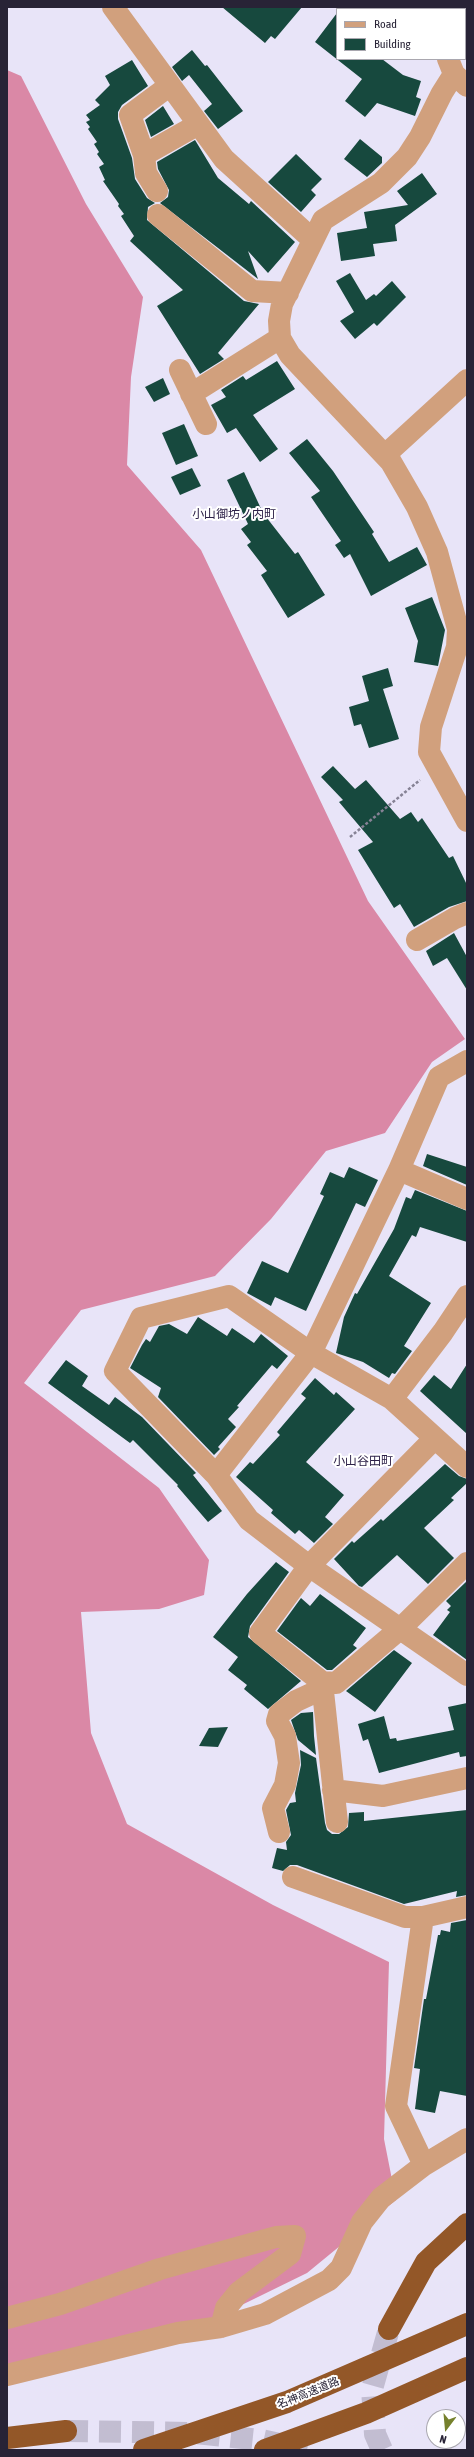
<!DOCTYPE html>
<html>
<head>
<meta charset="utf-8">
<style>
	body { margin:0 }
	#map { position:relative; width:474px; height:2457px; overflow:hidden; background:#e8e4f8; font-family:"Asap Condensed",sans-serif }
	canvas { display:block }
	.frame { position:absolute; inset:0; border:8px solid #282336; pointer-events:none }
	.legend { position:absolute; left:336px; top:8px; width:130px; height:52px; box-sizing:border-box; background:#fff; border:1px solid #a9a7af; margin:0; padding:5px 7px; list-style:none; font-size:12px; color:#282336 }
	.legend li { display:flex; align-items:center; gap:8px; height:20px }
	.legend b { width:20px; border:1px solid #a9a7af }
	.north { position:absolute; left:426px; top:2409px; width:40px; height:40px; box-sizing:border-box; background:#fff; border:1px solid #a9a7af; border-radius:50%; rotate:196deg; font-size:11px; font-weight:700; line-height:16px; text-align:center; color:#282336 }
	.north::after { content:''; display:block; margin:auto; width:14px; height:18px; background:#76812d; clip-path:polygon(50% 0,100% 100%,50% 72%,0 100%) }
</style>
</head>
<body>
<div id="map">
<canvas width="474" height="2457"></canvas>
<div class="frame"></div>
<ul class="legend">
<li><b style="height:5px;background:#d1a07d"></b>Road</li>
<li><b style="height:11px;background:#17493e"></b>Building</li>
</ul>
<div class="north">N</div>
</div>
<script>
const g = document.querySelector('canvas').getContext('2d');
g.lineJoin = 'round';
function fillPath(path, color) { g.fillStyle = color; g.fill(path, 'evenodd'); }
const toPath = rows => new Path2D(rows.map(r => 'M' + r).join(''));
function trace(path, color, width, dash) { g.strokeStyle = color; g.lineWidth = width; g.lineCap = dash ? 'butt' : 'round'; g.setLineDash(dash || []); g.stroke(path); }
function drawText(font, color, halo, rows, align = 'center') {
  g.font = font + ' "Asap Condensed","Noto Sans JP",sans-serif'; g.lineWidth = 4; g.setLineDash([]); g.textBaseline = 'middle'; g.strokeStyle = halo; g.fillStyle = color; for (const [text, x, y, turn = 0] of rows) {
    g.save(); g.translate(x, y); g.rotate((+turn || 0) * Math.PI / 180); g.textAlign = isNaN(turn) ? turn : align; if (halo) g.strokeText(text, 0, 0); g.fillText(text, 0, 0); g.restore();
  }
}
fillPath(toPath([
	[7,70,21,76,86,204,143,297,131,377,127,465,201,550,368,901,465,1039,432,1062,385,1133,326,1151,271,1219,215,1276,81,1310,24,1383,159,1488,209,1560,204,1595,159,1609,81,1612,91,1733,127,1824,273,1905,389,1962,384,2139,396,2200,307,2273,211,2320,7,2366]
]), '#da88a6');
fillPath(toPath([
	[222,7,302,7,275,39,271,36,265,43],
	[337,13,337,59,382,59,403,75,421,81,416,97,421,99,415,116,377,103,365,117,345,101,362,79,315,42],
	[192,50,205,66,207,65,243,111,218,129,204,111,212,104,189,75,182,81,172,67],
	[132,60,148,86,122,105,118,112,118,119,132,158,135,179,147,198,155,203,148,207,147,220,244,301,259,304,218,353,224,359,200,374,157,306,183,290,130,241,134,236,121,216,124,214,118,206,119,204,103,181,105,180,99,167,104,164,97,154,99,152,94,144,97,142,88,129,90,127,86,122,90,120,86,115,100,105,95,100,110,85,105,76],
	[163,106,174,124,151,137,145,120],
	[360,139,382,157,382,163,367,177,344,159],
	[195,140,218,178,249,204,251,201,295,242,268,273,248,251,258,279,160,203,168,197,169,190,158,169,157,162],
	[296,154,322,179,311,190,316,195,301,212,268,182],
	[422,173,437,194,395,225,397,241,373,244,375,256,341,261,337,233,367,228,364,212,408,205,397,191],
	[350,273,366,300,374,294,376,296,392,281,406,297,377,326,374,323,355,339,340,321,354,312,336,281],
	[277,361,295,389,253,415,278,449,260,462,236,428,227,433,211,405,226,397,221,390,243,376,246,380],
	[163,378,170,394,154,402,145,387],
	[184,424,198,456,176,465,162,433],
	[307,439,333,471,374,532,372,534,389,562,417,547,427,565,371,596,350,554,344,558,335,545,341,541,311,497,320,491,289,453],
	[192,468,201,486,180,495,171,477],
	[244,472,263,513,295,554,298,552,325,595,288,618,261,575,267,571,247,545,251,542,241,529,248,524,227,480],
	[432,597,445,630,438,666,414,662,418,641,405,608],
	[388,668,393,686,383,689,399,739,369,748,361,724,354,726,349,707,369,701,362,676],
	[333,766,355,789,366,780,400,819,411,812,418,822,422,818,449,858,453,856,467,885,467,901,449,907,414,927,400,904,394,908,358,850,373,842,339,802,343,800,321,777],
	[454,933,467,957,467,990,447,958,433,966,426,951],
	[427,1154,467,1167,467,1185,423,1166],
	[349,1167,378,1180,365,1207,356,1203,306,1311,275,1297,271,1306,247,1293,262,1261,288,1273,324,1196,320,1194,330,1172,344,1178],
	[415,1190,467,1211,467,1242,420,1227,416,1237,412,1235,389,1276,431,1303,404,1346,412,1351,395,1374,392,1373,389,1378,363,1362,336,1353,344,1317,355,1293,357,1294,394,1229,406,1197,411,1199],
	[198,1317,227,1336,232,1328,254,1343,261,1334,288,1356,277,1369,272,1365,237,1406,239,1407,228,1419,236,1427,218,1447,220,1449,214,1455,158,1397,161,1388,130,1368,142,1345,146,1339,150,1342,159,1326,169,1324,187,1334],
	[66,1360,88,1376,82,1386,109,1405,115,1397,142,1417,196,1473,193,1475,222,1511,208,1522,177,1486,178,1485,133,1440,130,1443,48,1383],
	[467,1364,467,1434,420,1391,434,1375,451,1389],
	[315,1378,334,1395,336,1392,355,1409,306,1462,344,1495,325,1517,333,1524,314,1543,299,1530,295,1534,271,1513,273,1510,236,1477,250,1462,253,1464,280,1435,277,1432,306,1398,301,1394],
	[445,1464,459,1476,467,1479,467,1483,451,1498,454,1500,424,1528,454,1558,428,1584,397,1555,362,1587,359,1586,334,1559,352,1541,354,1543,381,1519,383,1521],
	[276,1562,289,1572,250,1626,248,1637,301,1681,268,1709,244,1689,247,1685,228,1670,238,1657,213,1637,247,1594],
	[467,1581,467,1660,433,1635,450,1612,447,1610,451,1606,446,1601],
	[320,1594,366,1628,353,1645,357,1648,332,1670,327,1670,277,1631,301,1598,310,1606],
	[394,1650,412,1663,375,1712,346,1691],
	[467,1703,467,1756,460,1757,459,1752,379,1773,368,1739,363,1741,358,1724,384,1716,390,1739,396,1738,397,1741,454,1730,448,1707],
	[313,1712,314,1736,316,1755,298,1740,291,1720,301,1713],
	[228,1727,218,1747,199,1746,209,1728],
	[300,1750,316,1758,325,1823,327,1830,332,1834,339,1834,348,1827,349,1813,364,1812,364,1821,467,1810,467,1895,456,1897,457,1891,404,1904,297,1865,290,1865,283,1871,272,1868,277,1848,287,1850,286,1842,291,1835,286,1810,290,1803,296,1802,295,1793,301,1765],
	[467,1920,467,2096,440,2091,435,2113,415,2109,420,2069,414,2068,424,1999,426,1999,438,1935,440,1935,441,1930,450,1932,451,1923]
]), '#17493e');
trace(toPath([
	[66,2431,195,2433,261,2440,307,2450],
	[382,2450,375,2434,372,2389,389,2329]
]), '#c2bdd1', 22, [22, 11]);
trace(toPath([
	[350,837,420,780]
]), '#868295', 2.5, [3, 2]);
trace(toPath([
	[113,7,224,159,312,239],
	[428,7,429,9],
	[448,59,454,74,467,86],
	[454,74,442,93,420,137,407,157,381,183,323,220,282,304,279,321,280,338,290,355,391,462,417,507,437,552,458,629,457,647,431,727,429,752,467,821],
	[144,155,197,125],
	[157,191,146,173,144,155,130,115,169,86],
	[158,215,252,291,288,293],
	[180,370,206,424],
	[191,394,280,338],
	[385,455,467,380],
	[417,940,455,918,467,913],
	[467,1061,439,1077,399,1170,311,1353,216,1475,249,1520,309,1566,467,1675],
	[399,1170,467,1199],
	[392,1399,443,1332,467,1296],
	[435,1438,309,1566,260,1633,322,1682,336,1683,401,1628,467,1563],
	[216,1475,115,1371,141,1318,229,1296,311,1353,392,1399,467,1467],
	[322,1682,337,1822],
	[333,1790,383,1796,467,1778],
	[279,1832,273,1808,285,1785,289,1763,285,1736,277,1721,279,1714,296,1701,322,1689],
	[293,1877,405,1917,423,1917],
	[424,2165,396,2106,423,1917,467,1907],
	[7,2318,60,2304,160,2269,276,2237,295,2236,290,2254,239,2292,226,2308,221,2327],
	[7,2375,178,2333,221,2327,265,2314,329,2280,341,2268,362,2222,381,2198,424,2165,467,2139]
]), '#d1a07d', 22);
trace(toPath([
	[389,2329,426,2262,467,2224],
	[7,2438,66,2431],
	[144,2450,287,2402,467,2324],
	[265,2450,366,2413,467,2368]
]), '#935728', 22);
drawText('11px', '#282336', '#fff', [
	["名神高速道路",308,2393,-22]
]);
drawText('12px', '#2d2148', '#fff', [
	["小山御坊ノ内町",234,514],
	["小山谷田町",363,1461]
]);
</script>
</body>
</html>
